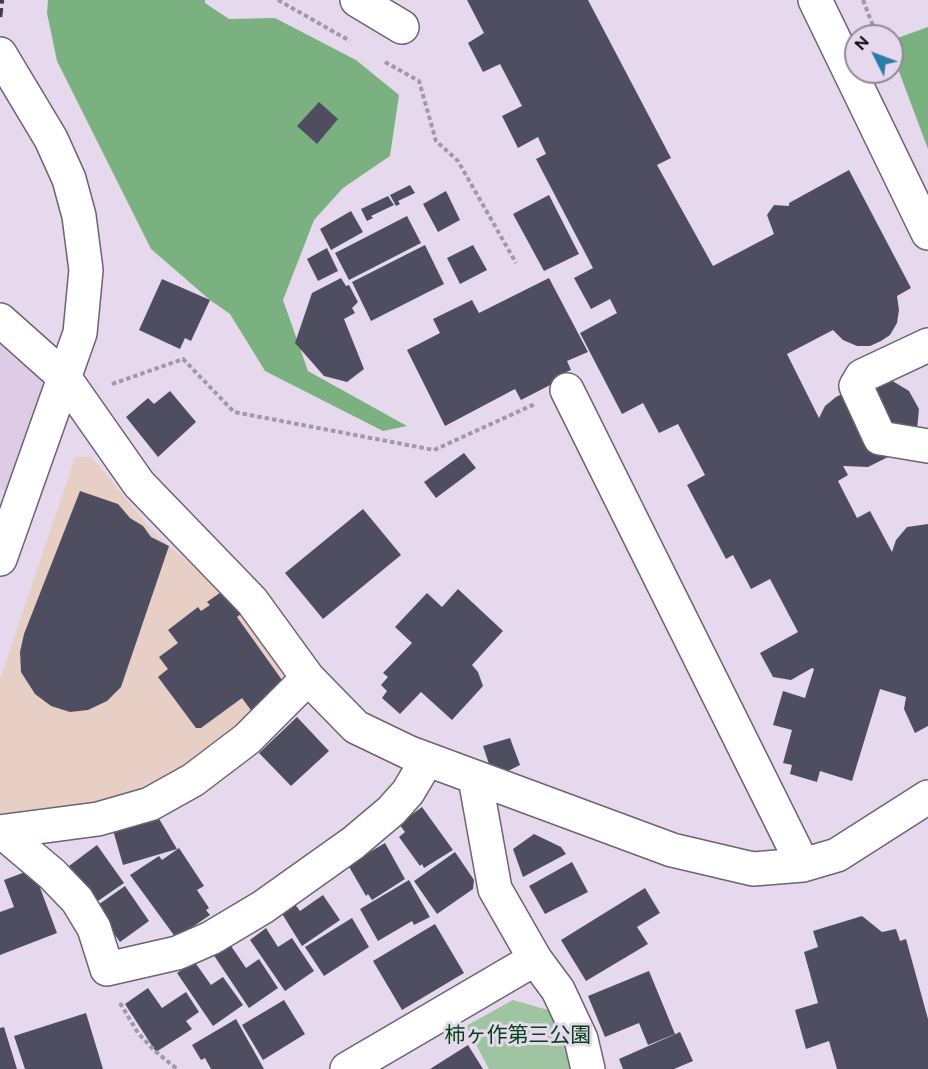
<!DOCTYPE html>
<html>
<head>
<meta charset="utf-8">
<style>
	body { margin:0 }
	#map { position:relative; width:928px; height:1069px; overflow:hidden; background:#e6d9ed; font-family:Figtree,sans-serif }
	canvas { display:block }
	.north { position:absolute; left:844px; top:24px; width:60px; height:60px; box-sizing:border-box; background:#e6d9ed; border:2px solid #918796; border-radius:50%; rotate:312deg; font-size:16px; font-weight:700; line-height:24px; text-align:center; color:#120d14 }
	.north::after { content:''; display:block; margin:auto; width:21px; height:27px; background:#2d7bad; clip-path:polygon(50% 0,100% 100%,50% 72%,0 100%) }
</style>
</head>
<body>
<div id="map">
<canvas width="928" height="1069"></canvas>
<div class="north">N</div>
</div>
<script>
const g = document.querySelector('canvas').getContext('2d');
g.lineJoin = 'round';
function fillPath(path, color) { g.fillStyle = color; g.fill(path, 'evenodd'); }
const toPath = rows => new Path2D(rows.map(r => 'M' + r).join(''));
function trace(path, color, width, dash) { g.strokeStyle = color; g.lineWidth = width; g.lineCap = dash ? 'butt' : 'round'; g.setLineDash(dash || []); g.stroke(path); }
function drawText(font, color, halo, rows, align = 'center') {
  g.font = font + ' Figtree,"Noto Sans JP",sans-serif'; g.lineWidth = 6; g.setLineDash([]); g.textBaseline = 'middle'; g.strokeStyle = halo; g.fillStyle = color; for (const [text, x, y, turn = 0] of rows) {
    g.save(); g.translate(x, y); g.rotate((+turn || 0) * Math.PI / 180); g.textAlign = isNaN(turn) ? turn : align; if (halo) g.strokeText(text, 0, 0); g.fillText(text, 0, 0); g.restore();
  }
}
fillPath(toPath([
	[0,333,42,368,46,387,5,491,0,489]
]), '#decce6');
fillPath(toPath([
	[75,457,92,457,152,531,244,609,287,676,205,765,110,804,0,821,0,680]
]), '#e7cfc5');
fillPath(toPath([
	[513,1000,555,1012,568,1042,573,1069,489,1069,466,1026]
]), '#9fc4a2');
fillPath(toPath([
	[48,0,205,0,205,3,229,19,275,18,356,60,399,95,390,156,343,188,314,220,283,300,308,371,407,426,383,431,265,371,230,314,210,300,151,249,57,61,47,13],
	[928,27,928,149,892,53,892,40]
]), '#7bb180');
fillPath(toPath([
	[467,0,588,0,671,158,657,165,713,266,774,234,767,215,774,205,789,206,789,203,849,170,911,288,897,296,899,310,897,323,890,335,881,341,870,346,857,346,843,340,833,330,787,354,819,418,825,406,836,397,864,383,891,380,909,391,919,409,917,430,902,450,868,467,843,466,848,475,838,481,857,518,870,511,892,552,896,540,907,527,928,524,928,726,915,733,904,709,906,697,880,689,852,781,820,771,817,782,790,774,792,765,783,763,792,730,773,725,783,691,805,698,814,669,812,668,791,680,773,677,760,653,798,632,770,579,751,589,733,555,726,559,687,485,705,475,678,424,659,433,643,403,622,414,580,333,617,313,610,299,591,309,574,278,593,268,536,159,546,154,538,137,518,148,502,116,522,106,500,64,483,72,468,43,484,33],
	[319,102,338,119,317,144,297,126],
	[410,185,415,193,398,201,400,204,396,206,390,195],
	[446,191,460,220,438,232,423,204],
	[549,195,579,254,544,271,513,214],
	[388,196,394,205,371,216,373,218,367,221,361,209],
	[351,211,363,232,331,250,320,229],
	[407,216,421,243,349,280,335,253],
	[425,245,444,284,371,321,352,282],
	[473,245,487,270,460,284,447,258],
	[327,248,338,271,318,281,307,259],
	[341,278,346,286,349,285,358,302,352,308,355,313,344,319,364,369,347,382,324,376,295,343,312,293],
	[549,278,588,352,567,361,571,370,556,376,558,381,521,400,515,389,445,426,407,350,440,333,433,319,472,300,479,313],
	[162,279,210,300,191,341,185,338,180,349,139,330],
	[170,391,196,422,158,457,126,417,148,398,154,404],
	[464,453,476,468,436,498,424,482],
	[80,491,118,504,130,518,143,526,151,537,169,546,121,687,107,701,88,710,70,712,51,706,35,694,21,672,20,652,24,634],
	[363,509,401,555,323,619,285,573],
	[458,589,503,631,472,665,478,672,483,686,452,720,421,692,400,714,382,698,387,691,381,685,388,677,383,673,412,643,395,627,427,593,442,607],
	[224,590,241,614,237,617,282,680,266,703,253,713,242,698,201,728,196,728,158,677,168,669,159,657,178,643,168,630,198,607,201,611,210,605,207,602],
	[297,717,329,751,291,786,259,753],
	[510,738,520,765,504,773,490,767,483,746],
	[422,807,453,850,424,868,422,864,420,866,399,837,405,832,399,824],
	[158,817,177,849,123,865,113,830],
	[534,834,561,847,566,854,523,877,513,849],
	[385,843,405,879,372,900,368,894,366,896,348,865],
	[97,845,124,883,95,903,69,866],
	[179,848,204,886,197,890,209,908,206,910,210,915,176,938,130,875,159,856,162,860],
	[455,852,474,880,473,889,437,914,414,881],
	[572,862,588,892,545,914,529,886],
	[33,869,57,933,0,955,0,912,14,907,4,880],
	[409,880,430,917,414,925,412,921,378,941,360,909],
	[125,886,149,921,120,942,95,907],
	[645,888,660,913,637,927,648,944,586,981,561,940],
	[323,895,340,920,302,946,281,912,294,903,300,911],
	[862,916,882,932,896,929,900,941,906,939,928,1019,928,1069,837,1069,829,1041,806,1049,795,1010,818,1003,804,952,818,947,813,931],
	[352,918,369,947,324,976,305,947],
	[435,924,464,973,402,1010,373,961],
	[266,928,278,947,292,938,314,971,285,991,250,940],
	[229,943,246,968,259,959,278,988,249,1008,213,954],
	[194,961,211,985,223,977,243,1005,213,1026,177,973],
	[649,971,675,1034,648,1045,639,1023,605,1037,588,996],
	[148,988,162,1008,186,992,199,1012,186,1021,192,1029,156,1052,125,1004],
	[284,1000,305,1034,263,1060,242,1025],
	[86,1013,103,1069,25,1069,14,1036],
	[236,1019,264,1069,211,1069,205,1058,201,1060,192,1045],
	[4,1027,17,1069,0,1069,0,1028],
	[680,1032,693,1061,674,1069,623,1069,619,1059],
	[468,1045,483,1069,430,1069]
]), '#4f4e61');
const minor = toPath([
	[357,0,402,27],
	[815,0,928,233],
	[0,54,51,139,69,179,79,216,86,270,80,333,0,559],
	[0,320,64,377,139,484,252,601,308,678,356,727,410,753,672,850,753,869,803,865,837,855,928,797],
	[928,345,862,376,856,386,880,438,928,446],
	[567,390,803,865],
	[475,778,495,889,535,959,558,990,581,1039,588,1069],
	[0,832,98,819,150,804,193,780,247,739,308,678],
	[2,832,52,874,77,900,94,928,107,969,177,953,211,938,263,907,353,843,391,811,408,792,427,760],
	[347,1069,535,959]
]);
trace(minor, '#6e6273', 36);
trace(toPath([
	[278,0,350,41],
	[863,0,877,36],
	[385,62,419,81,436,141,458,161,516,263],
	[112,384,183,359,234,412,434,450,535,404],
	[120,1003,138,1033,155,1051,177,1069]
]), '#a298a8', 4, [4.5, 3]);
trace(minor, '#fff', 33);
trace(toPath([
	[0,17,2,0]
]), '#413a44', 4.5, [9, 4.5]);
g.fillStyle = '#698675';
for (const [x, y] of [
	[514,1034]
]) { g.beginPath(); g.arc(x, y, 9, 0, 2 * Math.PI); g.fill(); }
drawText('21px', '#034213', '#e6d9ed', [
	["柿ヶ作第三公園",518,1036]
]);
</script>
</body>
</html>
